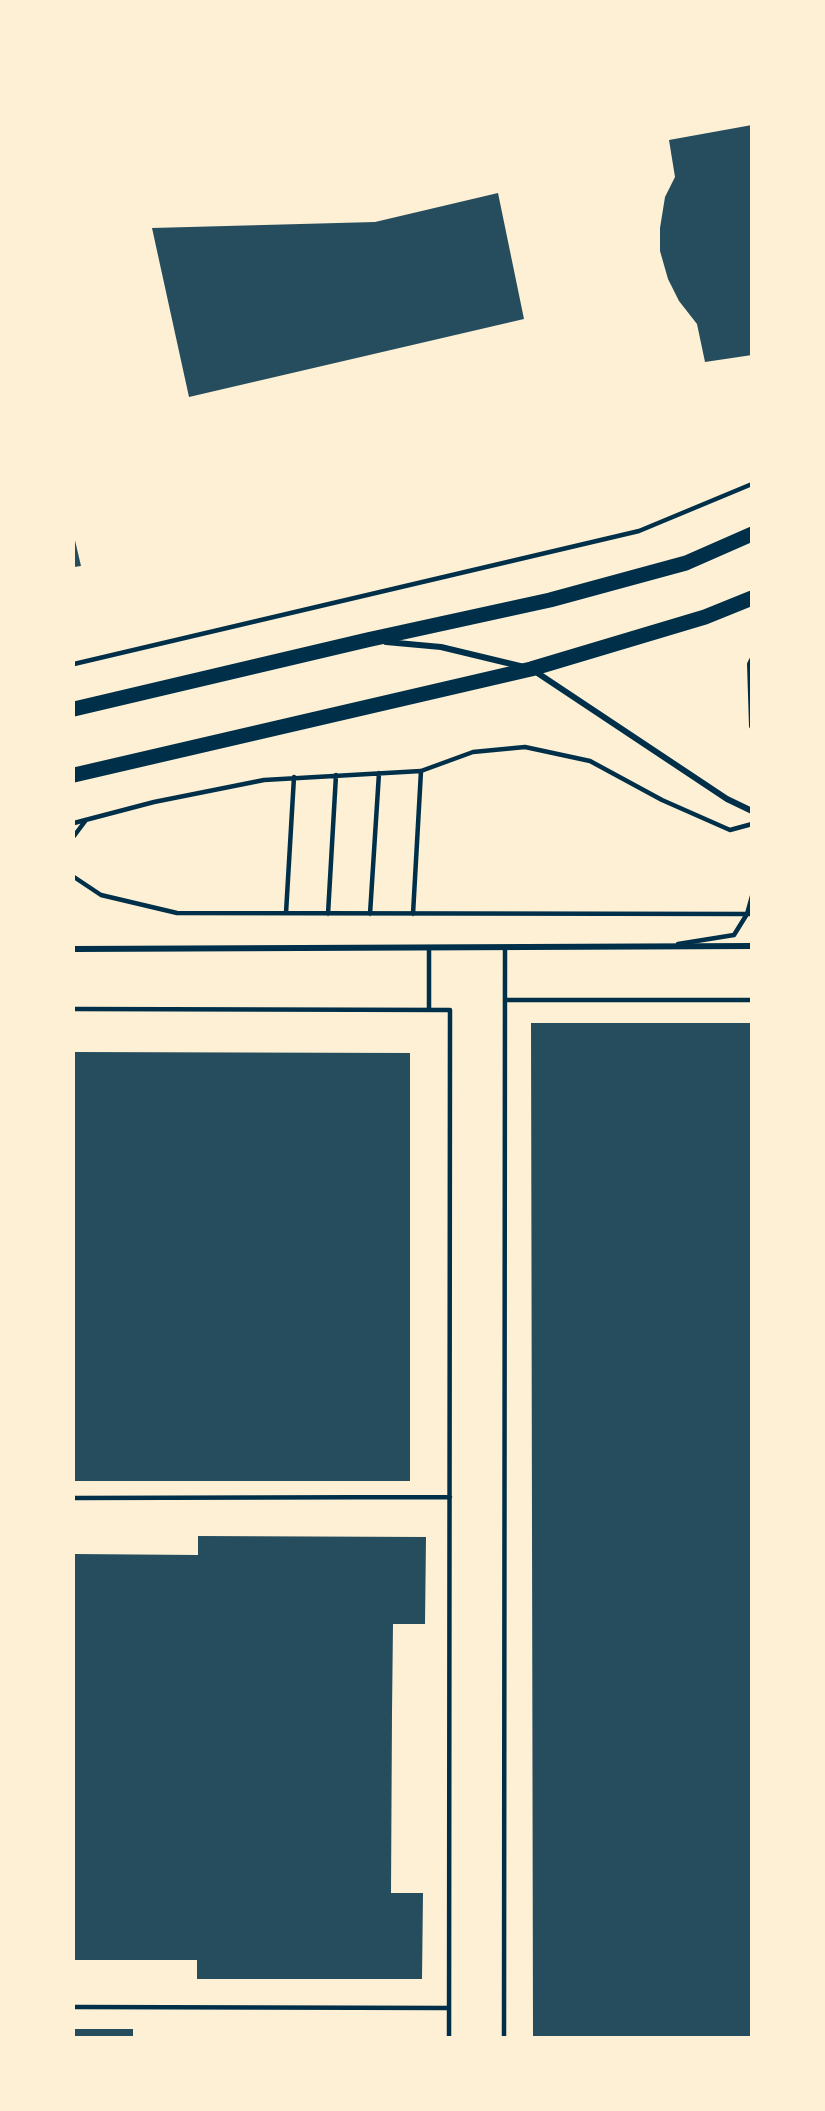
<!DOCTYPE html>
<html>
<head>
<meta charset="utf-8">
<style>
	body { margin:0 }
	#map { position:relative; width:825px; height:2111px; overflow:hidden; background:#fdf0d5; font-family:"IBM Plex Sans",sans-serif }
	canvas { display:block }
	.frame { position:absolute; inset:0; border:75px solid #fdf0d5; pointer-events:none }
</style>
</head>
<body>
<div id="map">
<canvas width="825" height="2111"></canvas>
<div class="frame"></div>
</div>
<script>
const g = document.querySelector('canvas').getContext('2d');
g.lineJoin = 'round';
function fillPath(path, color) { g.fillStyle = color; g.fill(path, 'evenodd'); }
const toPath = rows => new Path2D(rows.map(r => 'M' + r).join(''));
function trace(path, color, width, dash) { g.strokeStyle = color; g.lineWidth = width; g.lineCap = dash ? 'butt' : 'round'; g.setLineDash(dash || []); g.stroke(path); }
fillPath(toPath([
	[752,125,752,355,705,362,697,324,679,301,668,279,660,251,660,228,665,197,675,177,669,140],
	[498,193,524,319,189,397,152,228,375,222],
	[74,536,81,566,74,567],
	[531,1023,752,1023,752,2038,533,2038],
	[74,1052,410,1053,410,1481,74,1481],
	[198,1536,426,1537,425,1624,393,1624,392,1712,391,1893,423,1893,422,1979,197,1979,197,1960,74,1960,74,1554,198,1555],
	[74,2029,133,2029,133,2038,74,2038]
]), '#264d5e');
trace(toPath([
	[74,664,639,531,752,484],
	[74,823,154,802,264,780,421,771,473,752,525,747,590,761,662,800,730,830,752,824],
	[74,836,86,820],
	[74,877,101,895,177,913,752,914],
	[286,913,294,777],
	[328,914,336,775],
	[370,914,379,773],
	[413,914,421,771],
	[678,944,734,935,747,914,752,896],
	[429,947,429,1010],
	[505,1000,752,1000],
	[74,1009,450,1010,449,2038],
	[74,1498,450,1497],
	[74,2007,449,2008],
	[504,2038,505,947]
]), '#003049', 4.5);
trace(toPath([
	[386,642,441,647,524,667],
	[752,660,750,664,752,726],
	[533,670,727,799,752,811],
	[74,949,752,946]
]), '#003049', 6);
trace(toPath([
	[74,709,367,640,550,600,686,563,752,534],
	[74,775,531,669,705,617,752,598]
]), '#003049', 15);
</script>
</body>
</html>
